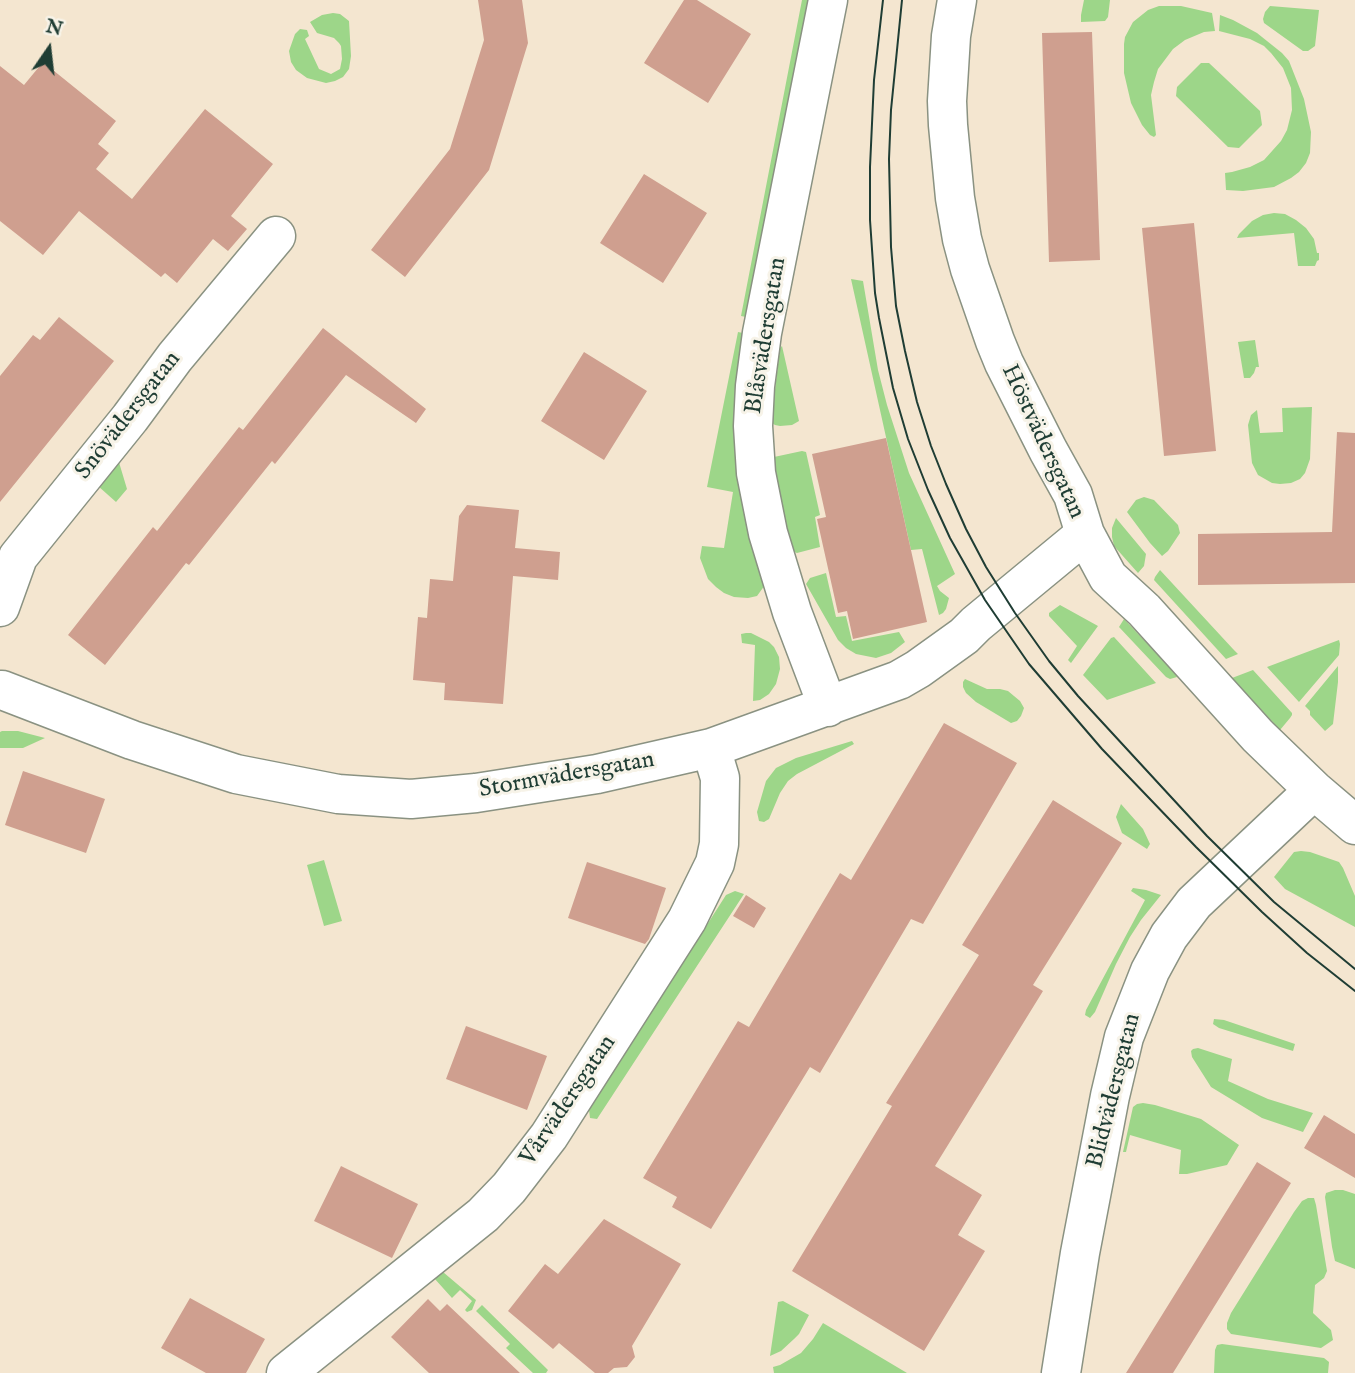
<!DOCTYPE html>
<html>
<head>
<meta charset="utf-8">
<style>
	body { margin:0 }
	#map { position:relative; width:1355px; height:1373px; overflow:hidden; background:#f4e6d0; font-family:"IM FELL English",serif }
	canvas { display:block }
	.north { position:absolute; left:14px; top:14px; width:70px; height:70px; -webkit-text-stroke:5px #f7f3e8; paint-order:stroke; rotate:14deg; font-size:19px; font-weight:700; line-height:28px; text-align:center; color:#1f3d34 }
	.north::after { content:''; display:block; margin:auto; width:24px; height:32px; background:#1f3d34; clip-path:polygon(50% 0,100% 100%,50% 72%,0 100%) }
</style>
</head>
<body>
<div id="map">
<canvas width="1355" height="1373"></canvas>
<div class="north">N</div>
</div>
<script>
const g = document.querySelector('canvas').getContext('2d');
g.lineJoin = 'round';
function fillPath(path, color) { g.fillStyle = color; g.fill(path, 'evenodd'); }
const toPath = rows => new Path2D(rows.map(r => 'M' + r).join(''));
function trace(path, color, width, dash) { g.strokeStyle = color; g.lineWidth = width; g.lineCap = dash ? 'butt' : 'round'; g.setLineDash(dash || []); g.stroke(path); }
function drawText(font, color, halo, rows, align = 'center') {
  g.font = font + ' "IM FELL English",serif'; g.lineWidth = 6; g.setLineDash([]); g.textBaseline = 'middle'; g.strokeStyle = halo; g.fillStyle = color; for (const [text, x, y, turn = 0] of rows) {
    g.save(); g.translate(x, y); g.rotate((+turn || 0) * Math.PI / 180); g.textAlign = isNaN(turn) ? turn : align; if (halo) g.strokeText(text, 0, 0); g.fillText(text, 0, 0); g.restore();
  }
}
fillPath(toPath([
	[802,0,814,0,751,318,741,316],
	[1084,0,1110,0,1108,17,1105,21,1081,22,1081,15],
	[1159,6,1181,6,1212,13,1215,31,1204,32,1185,40,1173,49,1158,69,1154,82,1151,95,1156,135,1154,137,1150,135,1142,125,1131,103,1124,73,1124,44,1125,37,1133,22,1148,10],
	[1270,6,1319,10,1315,46,1308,51,1303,51,1264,23,1263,19,1265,12],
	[333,13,340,14,349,21,351,56,349,69,343,77,335,81,326,83,307,78,296,70,291,62,289,51,295,34,300,29,307,30,309,36,305,39,319,69,331,74,340,69,342,59,341,46,339,43,334,38,317,33,310,22,322,15],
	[1220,15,1233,20,1257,33,1282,53,1289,61,1304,99,1311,132,1310,153,1306,163,1299,172,1291,178,1274,187,1243,191,1226,190,1225,173,1232,172,1250,167,1264,160,1281,141,1287,130,1292,110,1291,88,1283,68,1271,53,1264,46,1250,39,1219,31],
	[1201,63,1209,63,1260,111,1262,125,1239,148,1228,147,1176,96,1177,87],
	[1274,213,1285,214,1296,220,1306,228,1314,239,1317,253,1319,253,1319,260,1317,261,1315,266,1298,266,1294,233,1237,238,1239,234,1252,221,1263,215],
	[851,279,863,281,878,370,887,405,909,473,955,574,937,586,940,591,949,598,946,609,943,613,939,615,922,549,911,550],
	[738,332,748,334,737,478,751,535,765,585,757,596,748,598,734,597,724,593,716,587,708,579,700,558,702,546,724,548,733,492,707,487],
	[1255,340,1259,367,1256,367,1254,373,1250,378,1244,378,1238,342],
	[782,346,799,421,792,425,780,426,775,425,772,423,772,414,780,348],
	[1312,407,1310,459,1305,473,1300,479,1291,483,1280,484,1272,483,1258,475,1252,463,1248,425,1251,415,1257,410,1260,433,1283,432,1282,408],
	[802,451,806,452,820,515,815,517,820,547,797,553,792,551,776,491,774,457],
	[118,459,127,489,116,502,98,486],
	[1144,497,1154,500,1178,525,1180,533,1168,551,1162,556,1150,543,1127,512,1136,500],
	[1116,518,1146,554,1144,566,1138,573,1114,546,1112,537,1112,528],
	[1160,570,1233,649,1238,654,1226,659,1154,580,1155,577],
	[826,573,836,617,846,616,852,641,899,632,905,642,891,653,876,658,856,654,846,648,838,640,806,584,810,578],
	[1060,605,1098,626,1071,663,1068,660,1077,646,1049,616,1049,613],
	[1124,619,1176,674,1177,677,1170,679,1166,677,1119,627],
	[746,633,751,633,769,642,774,647,779,657,780,669,776,684,769,694,760,700,753,701,755,645,742,643,741,634],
	[1114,637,1156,683,1107,700,1083,675,1111,638],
	[1339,640,1340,644,1339,655,1299,702,1267,667],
	[1338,666,1338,682,1333,724,1325,731,1310,715,1310,711,1305,706],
	[1253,670,1292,713,1292,715,1290,718,1280,730,1232,678],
	[965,679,987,689,1000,689,1008,691,1020,701,1024,708,1021,716,1017,721,1011,723,976,702,966,693,963,687,963,682],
	[2,731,18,731,45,738,23,748,0,748,0,732],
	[852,741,854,744,797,774,788,781,780,793,769,819,764,822,759,821,757,812,766,781,776,768,796,758],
	[1121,804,1143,829,1150,844,1147,849,1122,833,1116,817],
	[1301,851,1310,852,1339,862,1343,868,1355,896,1355,927,1285,889,1274,877,1294,852],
	[324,860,342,921,324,926,307,865],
	[1133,888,1146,890,1161,895,1141,920,1130,937,1116,964,1095,1012,1090,1018,1085,1015,1086,1010,1145,900,1131,891],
	[735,891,744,894,597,1119,590,1118,589,1110,595,1100,726,895],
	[1214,1019,1224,1020,1295,1044,1293,1051,1219,1028,1213,1024],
	[1198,1048,1232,1059,1228,1081,1268,1099,1313,1113,1303,1132,1262,1118,1211,1087,1192,1057,1191,1051,1193,1049],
	[1143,1103,1155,1105,1201,1119,1239,1145,1227,1165,1187,1174,1179,1174,1181,1150,1130,1135,1126,1152,1123,1152,1133,1107,1137,1104],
	[1335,1190,1343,1190,1355,1194,1355,1269,1335,1261,1332,1247,1325,1197,1326,1193],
	[1308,1198,1314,1198,1316,1205,1327,1271,1324,1278,1315,1285,1313,1313,1331,1330,1333,1340,1321,1348,1231,1334,1227,1329,1227,1323,1231,1313,1294,1212,1302,1201],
	[443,1272,476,1300,472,1310,467,1312,465,1310,472,1301,460,1290,452,1298,434,1278],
	[783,1301,809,1315,799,1334,794,1339,781,1351,770,1356,778,1302],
	[482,1305,548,1370,546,1373,533,1373,506,1348,510,1344,476,1311],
	[823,1323,907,1373,774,1373,773,1367,780,1365,801,1353,813,1339],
	[1222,1344,1324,1358,1329,1362,1328,1373,1214,1373,1215,1350,1217,1345]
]), '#9dd689');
fillPath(toPath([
	[478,0,522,0,528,43,489,170,405,277,371,250,450,149,484,40],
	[684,0,697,0,751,34,708,103,644,63],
	[1092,32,1100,260,1049,262,1042,33],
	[43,62,116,121,98,144,109,153,96,169,132,199,205,109,273,164,231,216,247,229,228,251,213,239,177,283,165,273,161,277,79,211,43,255,0,221,0,66,24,85],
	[644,174,707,213,663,283,600,243],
	[1194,223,1216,451,1164,456,1142,228],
	[59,317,114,361,0,502,0,376,33,335,40,340],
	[323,328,426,409,416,423,346,375,275,464,272,461,189,565,186,563,105,665,68,635,153,527,157,531,239,427,243,430],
	[584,352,647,391,604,460,541,421],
	[1337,432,1355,433,1355,583,1198,585,1198,534,1332,532],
	[886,438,927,622,853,639,847,611,838,613,817,519,826,517,812,454],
	[467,505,519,510,515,548,560,552,558,580,513,576,503,704,444,700,445,683,413,680,418,617,427,618,430,579,453,581,459,516],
	[944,723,1017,763,923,924,911,919,820,1073,810,1067,711,1229,672,1207,677,1197,643,1178,738,1021,749,1027,840,873,851,880],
	[23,771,105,799,86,853,5,825],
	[1053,800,1122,843,1033,985,1043,991,935,1166,982,1195,958,1235,985,1251,924,1351,792,1271,892,1106,886,1103,979,955,962,945],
	[587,862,666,888,649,939,645,944,568,918],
	[746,895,766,908,754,928,733,916],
	[466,1026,547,1056,527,1110,446,1079],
	[1324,1115,1355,1134,1355,1178,1304,1148],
	[1257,1162,1291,1183,1173,1373,1126,1373],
	[341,1166,418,1204,392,1258,314,1221],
	[604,1219,681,1264,632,1346,635,1357,627,1367,614,1368,608,1373,595,1373,559,1343,553,1349,508,1311,545,1264,558,1274],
	[190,1298,265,1339,246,1373,206,1373,161,1348],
	[428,1299,440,1311,447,1304,520,1373,429,1373,391,1337]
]), '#cf9f8f');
const minor = toPath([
	[957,0,951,36,947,101,948,125,955,198,962,239,970,269,995,341,1004,363,1048,450,1073,495,1085,534,1108,577,1144,610,1258,736,1314,790,1355,825],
	[0,607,18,557,130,418,175,357,276,236],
	[2,690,132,740,236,774,338,794,411,799,476,793,597,774,711,748,899,680,918,669,964,636,976,624,1085,534],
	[828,707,792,612,768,533,756,473,753,426,755,386,762,333,828,0],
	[286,1373,483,1215,509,1188,549,1136,687,920,715,863,719,844,720,778,711,748],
	[1061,1373,1080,1253,1110,1096,1124,1037,1150,971,1169,936,1194,903,1314,790]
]);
trace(minor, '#8a9282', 41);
trace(minor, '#fff', 38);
trace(toPath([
	[883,0,874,80,870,167,870,220,875,293,879,318,893,388,908,439,928,490,950,538,985,600,1029,664,1102,749,1196,847,1262,912,1307,953,1355,991],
	[902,0,891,110,889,159,891,247,896,306,905,351,917,402,931,446,946,484,966,529,986,567,1015,613,1049,661,1078,696,1207,836,1274,902,1355,969]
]), '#1f3d34', 2);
drawText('24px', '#1f3d34', '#f7f3e8', [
	["Blåsvädersgatan",767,336,-81],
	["Snövädersgatan",129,416,-52],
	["Höstvädersgatan",1042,442,65],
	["Stormvädersgatan",567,776,-10],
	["Blidvädersgatan",1115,1091,-76],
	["Vårvädersgatan",569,1101,-56]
]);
</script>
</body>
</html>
